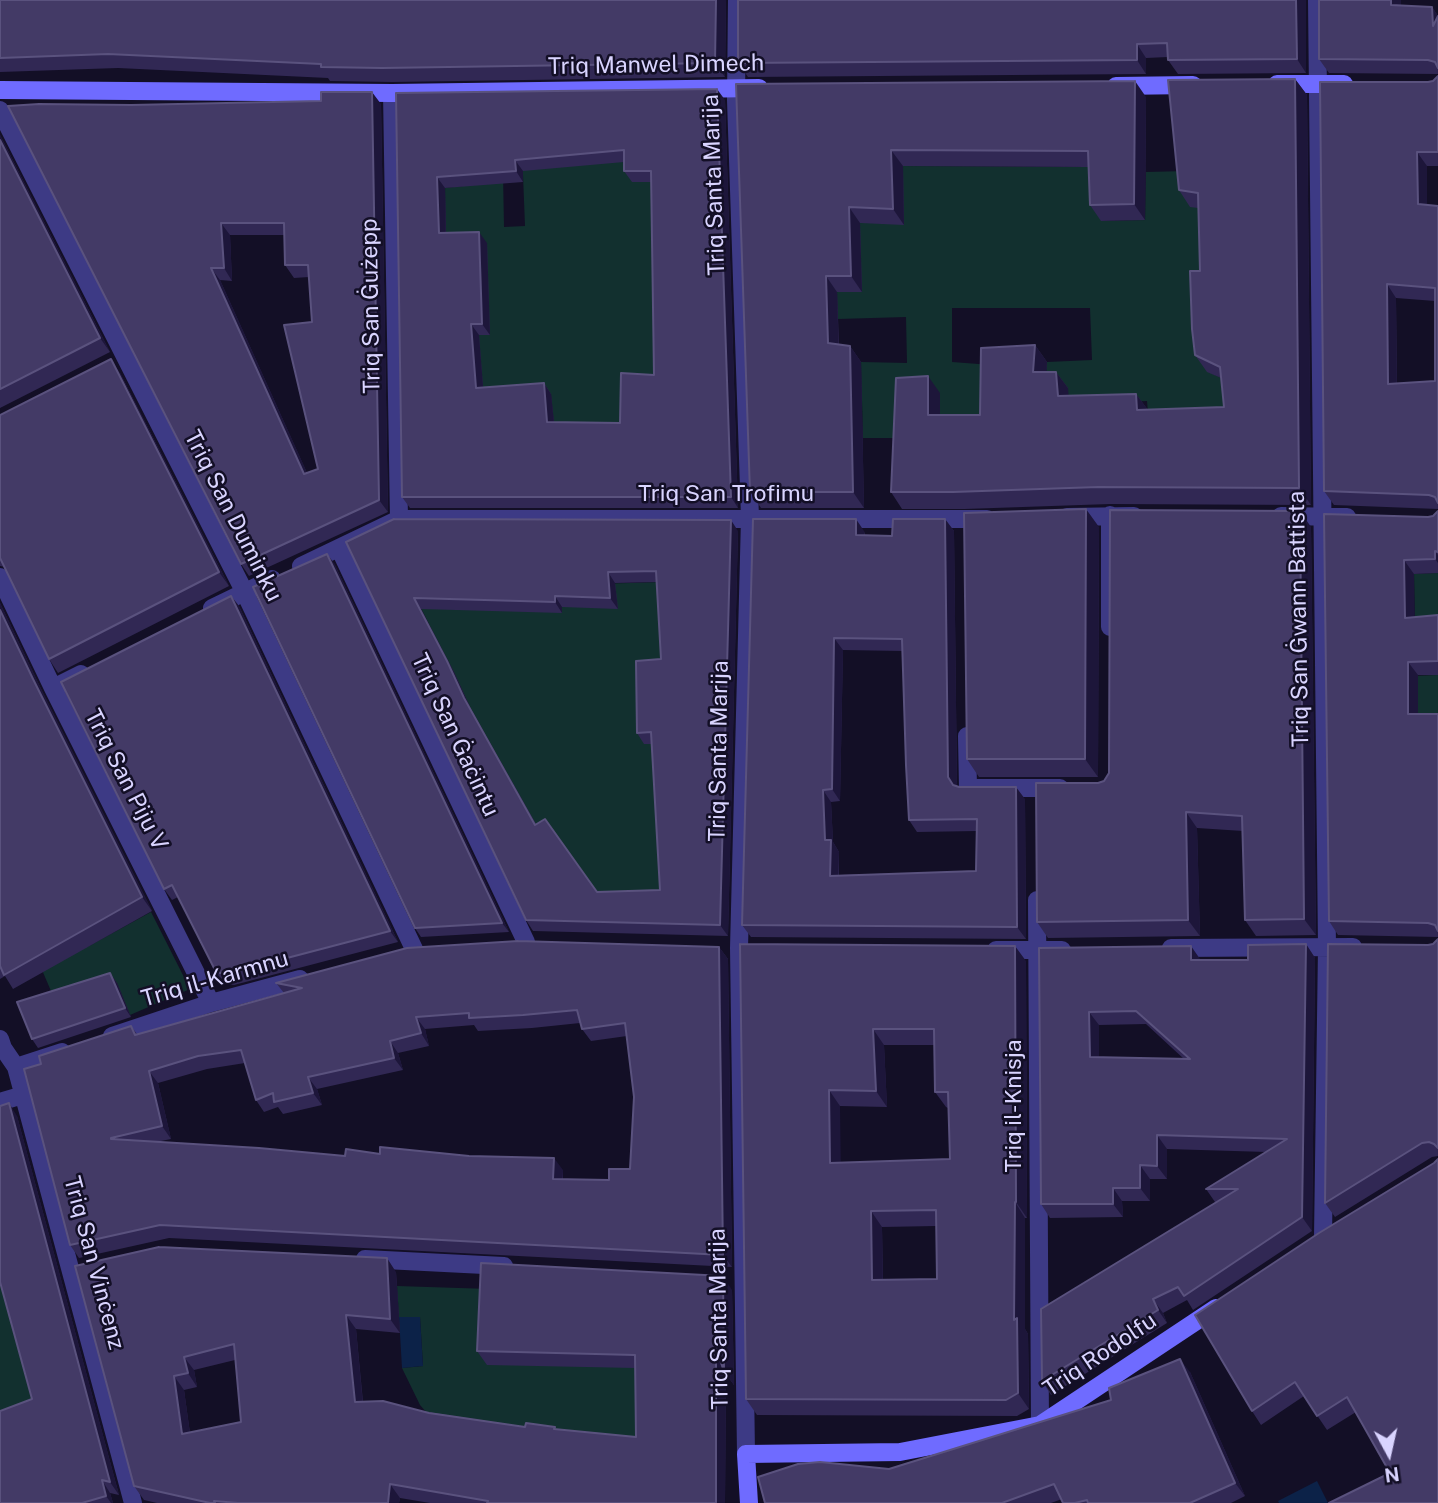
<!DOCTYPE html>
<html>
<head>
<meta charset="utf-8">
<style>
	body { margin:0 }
	#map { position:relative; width:1438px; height:1503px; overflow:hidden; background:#130f26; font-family:"Public Sans",sans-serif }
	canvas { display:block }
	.north { position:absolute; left:1354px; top:1419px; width:70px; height:70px; -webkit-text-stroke:5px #130f26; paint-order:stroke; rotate:172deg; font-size:19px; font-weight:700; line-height:28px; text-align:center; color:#d9d4ff }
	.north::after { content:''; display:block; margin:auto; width:24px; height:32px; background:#d9d4ff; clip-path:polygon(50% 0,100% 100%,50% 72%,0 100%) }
</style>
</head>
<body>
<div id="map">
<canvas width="1438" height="1503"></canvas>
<div class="north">N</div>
</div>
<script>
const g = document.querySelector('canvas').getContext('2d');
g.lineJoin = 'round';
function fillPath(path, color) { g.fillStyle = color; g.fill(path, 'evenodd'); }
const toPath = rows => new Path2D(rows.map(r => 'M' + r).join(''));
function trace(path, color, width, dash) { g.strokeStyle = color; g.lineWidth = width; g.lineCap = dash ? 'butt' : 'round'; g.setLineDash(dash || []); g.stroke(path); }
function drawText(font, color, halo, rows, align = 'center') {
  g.font = font + ' "Public Sans",sans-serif'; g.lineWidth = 5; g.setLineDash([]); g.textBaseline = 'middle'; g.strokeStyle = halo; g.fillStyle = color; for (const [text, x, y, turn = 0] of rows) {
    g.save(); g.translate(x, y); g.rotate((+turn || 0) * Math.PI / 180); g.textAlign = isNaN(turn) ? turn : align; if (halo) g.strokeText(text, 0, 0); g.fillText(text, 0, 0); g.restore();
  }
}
fillPath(toPath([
	[521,124,632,161,659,182,661,381,627,432,555,433,551,394,471,400,446,244,445,188,463,186,503,173,504,227,525,226],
	[903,166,1099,167,1102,221,1145,220,1146,172,1187,171,1209,210,1207,371,1219,377,1232,379,1245,403,1149,426,1147,401,1127,402,1128,420,1045,388,1047,362,1092,360,1090,308,952,308,952,362,992,365,992,431,940,431,939,393,905,438,863,438,861,362,907,363,906,317,838,319,837,292,862,292,836,241],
	[1438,573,1438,630,1415,632,1414,574],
	[663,582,669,670,645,744,659,743,667,901,595,904,542,836,471,709,410,586,563,585],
	[1438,675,1438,777,1411,754,1411,676],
	[151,912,190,989,130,1015,117,983,80,983,51,991,36,956,89,946],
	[0,1268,41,1412,0,1427],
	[397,1286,490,1289,645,1341,646,1451,439,1427,420,1405,402,1368,423,1366,420,1317,399,1317]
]), '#12302f');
fillPath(toPath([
	[399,1317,420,1317,423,1366,402,1368],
	[1317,1481,1328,1503,1279,1503,1278,1501]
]), '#0c2248');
trace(toPath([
	[737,0,736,100,750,518,739,948,746,1454],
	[1317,0,1327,946,1323,1237],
	[392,93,399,519],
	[0,110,244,591,414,949],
	[1281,516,1347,517],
	[1067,517,1134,516],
	[339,548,526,942],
	[301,566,399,519,987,519],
	[0,577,53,688,211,1003],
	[212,608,272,579],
	[1110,627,1110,515],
	[53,688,81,674],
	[967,736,968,788,1060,788],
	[1037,900,1040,1425],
	[1171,948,1353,947],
	[996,950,1062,950],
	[112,1036,211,1003,300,979],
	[0,1039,3,1048,16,1067,133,1503],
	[16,1067,62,1052],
	[0,1102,23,1095],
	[365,1259,504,1266]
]), '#3d3a85', 18);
trace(toPath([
	[1277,84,1344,84],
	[1116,86,1193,85],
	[0,90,392,93,759,88],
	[749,1503,746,1454,900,1452,1040,1425,1216,1308]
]), '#6f6bff', 18);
fillPath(toPath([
	[0,0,726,0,725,77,392,82,330,81,328,78,118,68,0,72],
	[1306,0,1306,73,1178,74,1168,60,1168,57,1146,58,1146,74,748,77,738,63],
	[1319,0,1401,0,1401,6,1432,7,1438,16,1438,74,1329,73,1319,59],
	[1438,76,1438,166,1427,166,1427,205,1438,206,1438,509,1334,505,1324,491,1428,82,1433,81],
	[1396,298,1435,301,1435,381,1397,383],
	[1295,79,1307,95,1311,505,1110,504,965,509,902,509,891,492,940,393,940,415,980,415,1035,345,1047,362,1046,372,1056,372,1068,388,1068,396,1136,394,1148,410,1224,407,1221,378,1207,372,1195,355,1200,271,1198,208,1190,207,1179,190],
	[736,84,1146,97,1145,220,1101,221,1090,205,1088,167,903,166,904,225,860,223,862,292,837,292,839,344,850,346,861,362,864,508,761,508,750,492],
	[396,93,725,100,738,508,410,508,402,497],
	[624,162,624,171,632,182,651,182,654,375,620,423,554,422,551,394,544,383,483,387,479,335,490,335,487,243,446,233,445,188,523,182,523,171],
	[381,104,388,512,249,576,241,564,131,105],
	[230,235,285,235,285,265,294,278,309,277,312,322,318,469,307,473,220,280,232,281],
	[0,135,110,352,0,408],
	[120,373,229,586,58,673,49,659,5,567,0,566,0,415],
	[1438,511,1438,573,1414,574,1414,617,1438,615,1438,675,1418,675,1418,714,1438,714,1438,937,1338,935,1329,921,1324,514,1428,517,1433,516],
	[945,519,954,531,957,787,1025,799,1026,939,751,937,742,925,864,531,865,535,892,536],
	[843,650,903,651,909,820,917,832,977,831,976,871,839,875,839,852,833,842,831,802,840,801],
	[1099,527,1098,777,979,777,967,759],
	[1311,527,1316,935,1256,936,1245,920,1243,831,1197,828,1200,936,1048,938,1037,922,1098,783,1104,781,1109,773],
	[738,531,728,936,533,931,526,920,346,542],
	[657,582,661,659,637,733,644,744,652,744,660,890,597,892,536,824,471,709,454,672,421,609,562,613,562,607,618,609,615,583],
	[334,563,509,932,421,937,415,928],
	[231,596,239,606,398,942,234,985,223,983,216,972,178,897,172,900,164,889],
	[0,603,43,693,152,911,13,989,5,976,0,979],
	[1438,939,1438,1156,1432,1157,1335,1217,1325,1203,1428,945,1433,944],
	[740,944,1026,961,1027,1218,1025,1218,1025,1329,1028,1334,1029,1409,1017,1416,757,1415,746,1399],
	[884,1045,934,1045,935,1092,946,1107,948,1108,950,1159,840,1163,840,1106,887,1107],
	[936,1226,937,1279,883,1280,882,1227],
	[1306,944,1315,958,1312,1231,1193,1310,1187,1300,1163,1313,1167,1323,1051,1395,1042,1381,1217,1202,1215,1202,1206,1189,1267,1152,1167,1149,1167,1179,1150,1179,1150,1201,1122,1201,1123,1217,1050,1218,1041,1204,1039,948,1200,960,1248,960],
	[1146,1024,1184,1059,1099,1057,1099,1025],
	[719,947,728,959,732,1267,169,1238,79,1258,70,1245,41,1064,131,1026,137,1034,284,993,276,983],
	[580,1023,582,1029,591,1041,627,1036,634,1097,630,1169,609,1180,563,1179,563,1170,380,1154,345,1156,156,1142,171,1139,158,1083,207,1069,245,1063,256,1100,264,1112,278,1107,283,1114,322,1105,317,1089,403,1070,398,1053,429,1046,425,1029,474,1025,478,1031,532,1028],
	[110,973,117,983,131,1017,38,1048,32,1039],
	[17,1116,119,1495,110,1493,113,1503,0,1503,32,1399],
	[1319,1233,1390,1473,1356,1412,1327,1430,1304,1396,1261,1425,1252,1411],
	[75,1266,396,1272,400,1333,356,1329,363,1402,525,1427,636,1437,635,1368,487,1365,477,1351,732,1290,734,1385,726,1374,725,1503,430,1503,400,1498,399,1503,157,1503,144,1500,134,1486],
	[235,1360,241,1422,190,1433,184,1390,197,1387,194,1370],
	[1190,1372,1245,1496,1231,1503,1063,1503,1062,1499,1051,1503,765,1503,889,1469,1111,1400]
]), '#312854');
fillPath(toPath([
	[716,0,726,0,725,77,715,63],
	[1296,0,1306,0,1306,73,1297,59],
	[1391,0,1401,0,1401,19,1391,5],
	[1432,7,1438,16,1433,26],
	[1137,44,1146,58,1146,74,1137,60],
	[1295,79,1307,95,1311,505,1299,488],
	[1135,81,1146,97,1145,220,1134,204],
	[717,89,725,100,738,508,731,497],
	[372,92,381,104,388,512,379,500],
	[0,135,110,352,100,338,0,140],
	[891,150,903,166,904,225,893,209],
	[1417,152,1427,166,1427,218,1418,204],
	[515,160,523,171,523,182,516,171],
	[437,177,445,188,446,244,439,233],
	[849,207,860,223,862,292,851,276],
	[221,223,230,235,232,281,224,268],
	[479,232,487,243,490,335,482,324],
	[211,268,220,280,313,486,304,474],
	[826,276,837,292,839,359,828,343],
	[1387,284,1396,298,1397,398,1388,384],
	[471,324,479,335,484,399,476,388],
	[1035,345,1047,362,1045,388,1033,372],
	[850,346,861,362,864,508,853,492],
	[111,359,120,373,229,586,219,572],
	[1056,372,1068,388,1070,413,1058,396],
	[928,376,940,393,940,431,928,415],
	[544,383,551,394,555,433,547,422],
	[1136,394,1148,410,1137,410],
	[1086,509,1099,527,1098,777,1085,759],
	[1300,511,1311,527,1316,935,1304,919],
	[856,519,864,531,865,547,856,535],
	[945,519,954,531,957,789,962,797,948,777],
	[731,520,738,531,728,936,720,925],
	[1435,551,1438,555,1438,563,1435,559],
	[327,554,334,563,509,932,502,923],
	[1404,560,1414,574,1415,632,1405,618],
	[608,572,615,583,618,609,610,598],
	[231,596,239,606,398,942,390,931],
	[555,596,562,607,562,613,555,602],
	[414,598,421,609,454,672,471,709,542,836,535,825,464,698],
	[0,603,43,693,152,911,142,897,33,679,0,610],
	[834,638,843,650,840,801,832,789],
	[1408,662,1418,675,1418,728,1408,714],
	[1016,787,1025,799,1026,939,1017,927],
	[823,790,831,802,833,842,839,852,838,888,830,876,825,840],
	[1186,812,1197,828,1200,936,1188,920],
	[1306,944,1315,958,1312,1231,1302,1217],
	[1015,946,1026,961,1027,1218,1016,1202],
	[1191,946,1200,959,1191,960],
	[719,947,728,959,732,1267,723,1255],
	[110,973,117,983,131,1017,125,1008],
	[1089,1012,1099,1025,1099,1070,1090,1057],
	[416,1017,425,1029,429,1046,421,1033],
	[873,1029,884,1045,887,1107,876,1091],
	[390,1041,398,1053,403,1070,394,1058],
	[149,1071,158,1083,171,1139,162,1126],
	[308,1077,317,1089,322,1105,313,1093],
	[829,1090,840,1106,841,1179,830,1163],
	[9,1103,17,1116,119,1495,110,1482],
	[1157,1135,1167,1149,1167,1179,1157,1166],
	[554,1158,563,1170,562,1191,553,1179],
	[1140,1165,1150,1179,1150,1201,1140,1188],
	[1113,1188,1122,1201,1123,1217,1113,1204],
	[1015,1202,1025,1218,1025,1329,1028,1334,1029,1409,1018,1393,1014,1320],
	[871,1211,882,1227,883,1296,872,1280],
	[387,1258,396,1272,400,1333,390,1319],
	[723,1276,732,1290,734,1385,726,1374,725,1503,716,1503,716,1347],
	[1153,1299,1163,1313,1167,1323,1158,1310],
	[346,1315,356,1329,364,1416,355,1402],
	[184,1357,194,1370,197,1387,188,1373],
	[1180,1359,1190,1372,1245,1496,1235,1483],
	[174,1376,184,1390,192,1448,182,1434],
	[102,1480,110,1493,113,1503,111,1503,106,1496],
	[390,1484,400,1498,399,1503,388,1503]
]), '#1d163a');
const building = toPath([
	[0,0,716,0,715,63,382,68,321,67,321,64,108,54,0,58,0,0],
	[738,0,1296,0,1297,59,1168,60,1167,43,1137,44,1137,60,738,63,738,0],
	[1319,0,1391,0,1391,5,1432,7,1433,26,1438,16,1438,68,1435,62,1428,60,1319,59,1319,0],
	[1438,76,1438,152,1417,152,1418,204,1438,206,1438,503,1435,497,1429,495,1324,491,1320,82,1428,82,1433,81,1438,76],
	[1387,284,1435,288,1435,381,1388,384,1387,284],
	[1295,79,1299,488,1098,487,953,492,891,492,896,378,928,376,928,415,980,415,981,348,1035,345,1033,372,1056,372,1058,396,1136,394,1137,410,1224,407,1220,367,1195,355,1192,329,1190,271,1200,271,1198,193,1179,190,1168,80,1295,79],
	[1135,81,1134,204,1090,205,1088,151,891,150,893,209,849,207,851,276,826,276,828,343,850,346,853,492,750,492,736,84,1135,81],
	[717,89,731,497,402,497,396,93,717,89],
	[624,150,624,171,651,171,654,375,621,373,620,423,547,422,544,383,476,388,471,324,482,324,479,232,439,233,437,177,516,171,515,160,624,150],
	[321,92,372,92,379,500,241,564,8,106,39,104,131,105,321,101,321,92],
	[221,223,284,223,285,265,308,265,312,322,284,325,318,469,304,474,211,268,224,268,221,223],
	[0,140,100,338,0,389,0,140],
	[111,359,219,572,49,659,0,558,0,415,111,359],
	[1086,509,1085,759,967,759,964,513,1086,509],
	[1110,510,1300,511,1304,919,1245,920,1242,816,1186,812,1188,920,1037,922,1036,783,1098,783,1104,781,1109,773,1110,510],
	[1438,511,1438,552,1435,551,1435,559,1404,560,1405,618,1438,615,1438,661,1408,662,1408,714,1438,714,1438,931,1435,925,1428,923,1329,921,1324,514,1428,517,1433,516,1438,511],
	[394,519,731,520,720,925,526,920,346,542,394,519],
	[656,571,661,659,636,661,637,733,651,732,660,890,597,892,545,819,535,825,464,698,447,661,414,598,555,602,555,596,610,598,608,572,656,571],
	[753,519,856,519,856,535,892,536,893,519,945,519,948,777,953,785,959,787,1016,787,1017,927,742,925,753,519],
	[834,638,902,639,906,765,909,820,977,819,976,871,830,876,831,840,825,840,823,790,832,789,834,638],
	[327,554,502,923,415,928,253,587,327,554],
	[231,596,390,931,226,974,216,972,172,885,164,889,61,682,231,596],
	[0,610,33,679,142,897,4,975,0,966,0,610],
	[1438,939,1438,1148,1434,1144,1429,1142,1422,1143,1325,1203,1328,944,1428,945,1433,944,1438,939],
	[518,941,719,947,723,1255,160,1225,70,1245,24,1069,41,1064,39,1056,131,1026,135,1035,302,988,276,983,407,948,518,941],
	[577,1010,582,1029,625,1023,634,1097,630,1169,609,1169,609,1180,553,1179,554,1158,469,1156,380,1147,380,1154,346,1149,345,1156,259,1148,111,1139,111,1138,162,1126,149,1071,198,1056,241,1050,256,1100,273,1093,274,1102,313,1093,308,1077,394,1058,390,1041,421,1033,416,1017,469,1013,469,1018,523,1015,577,1010],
	[740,944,1015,946,1016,1202,1015,1202,1014,1320,1017,1318,1018,1393,1006,1400,746,1399,740,944],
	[873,1029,934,1029,935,1092,948,1092,950,1159,830,1163,829,1090,876,1091,873,1029],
	[936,1210,937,1279,872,1280,871,1211,936,1210],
	[1306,944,1302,1217,1184,1296,1178,1287,1153,1299,1158,1310,1042,1381,1041,1309,1238,1189,1206,1189,1287,1139,1157,1135,1157,1166,1140,1165,1140,1188,1113,1188,1113,1204,1041,1204,1039,948,1191,946,1191,960,1248,960,1248,945,1306,944],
	[1136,1011,1190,1059,1090,1057,1089,1012,1136,1011],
	[110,973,125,1008,32,1039,17,1002,110,973],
	[9,1103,110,1482,102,1480,106,1496,82,1503,0,1503,0,1411,32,1399,0,1282,0,1106,9,1103],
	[1438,1159,1438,1503,1329,1503,1390,1473,1347,1397,1317,1416,1295,1382,1252,1411,1195,1315,1319,1233,1434,1163,1438,1159],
	[159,1247,387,1258,390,1319,346,1315,355,1402,383,1401,429,1413,525,1427,526,1423,555,1427,554,1429,636,1437,635,1355,477,1351,481,1263,723,1276,724,1372,716,1347,716,1503,487,1503,488,1501,390,1484,388,1503,238,1503,214,1501,215,1503,210,1503,134,1486,75,1266,159,1247],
	[234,1344,241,1422,182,1434,174,1376,188,1373,184,1357,234,1344],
	[1180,1359,1235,1483,1190,1503,1088,1503,1087,1500,1075,1503,1063,1503,1054,1484,1002,1503,765,1503,758,1477,798,1464,820,1462,889,1469,1111,1400,1109,1388,1180,1359]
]);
fillPath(building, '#433a66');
trace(building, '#5a527e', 2);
drawText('23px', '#d9d4ff', '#130f26', [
	["Triq Manwel Dimech",656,65,-1],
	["Triq Santa Marija",714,185,-92],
	["Triq San Ġużepp",371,306,-91],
	["Triq San Trofimu",726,494],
	["Triq San Duminku",233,516,63],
	["Triq San Ġwann Battista",1299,619,-91],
	["Triq San Ġaċintu",455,735,65],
	["Triq Santa Marija",719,751,-89],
	["Triq San Piju V",126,780,63],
	["Triq il-Karmnu",215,979,-16],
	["Triq il-Knisja",1014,1106,-90],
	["Triq San Vinċenz",94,1263,75],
	["Triq Santa Marija",719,1319,-91],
	["Triq Rodolfu",1100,1355,-34]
]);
</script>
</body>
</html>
